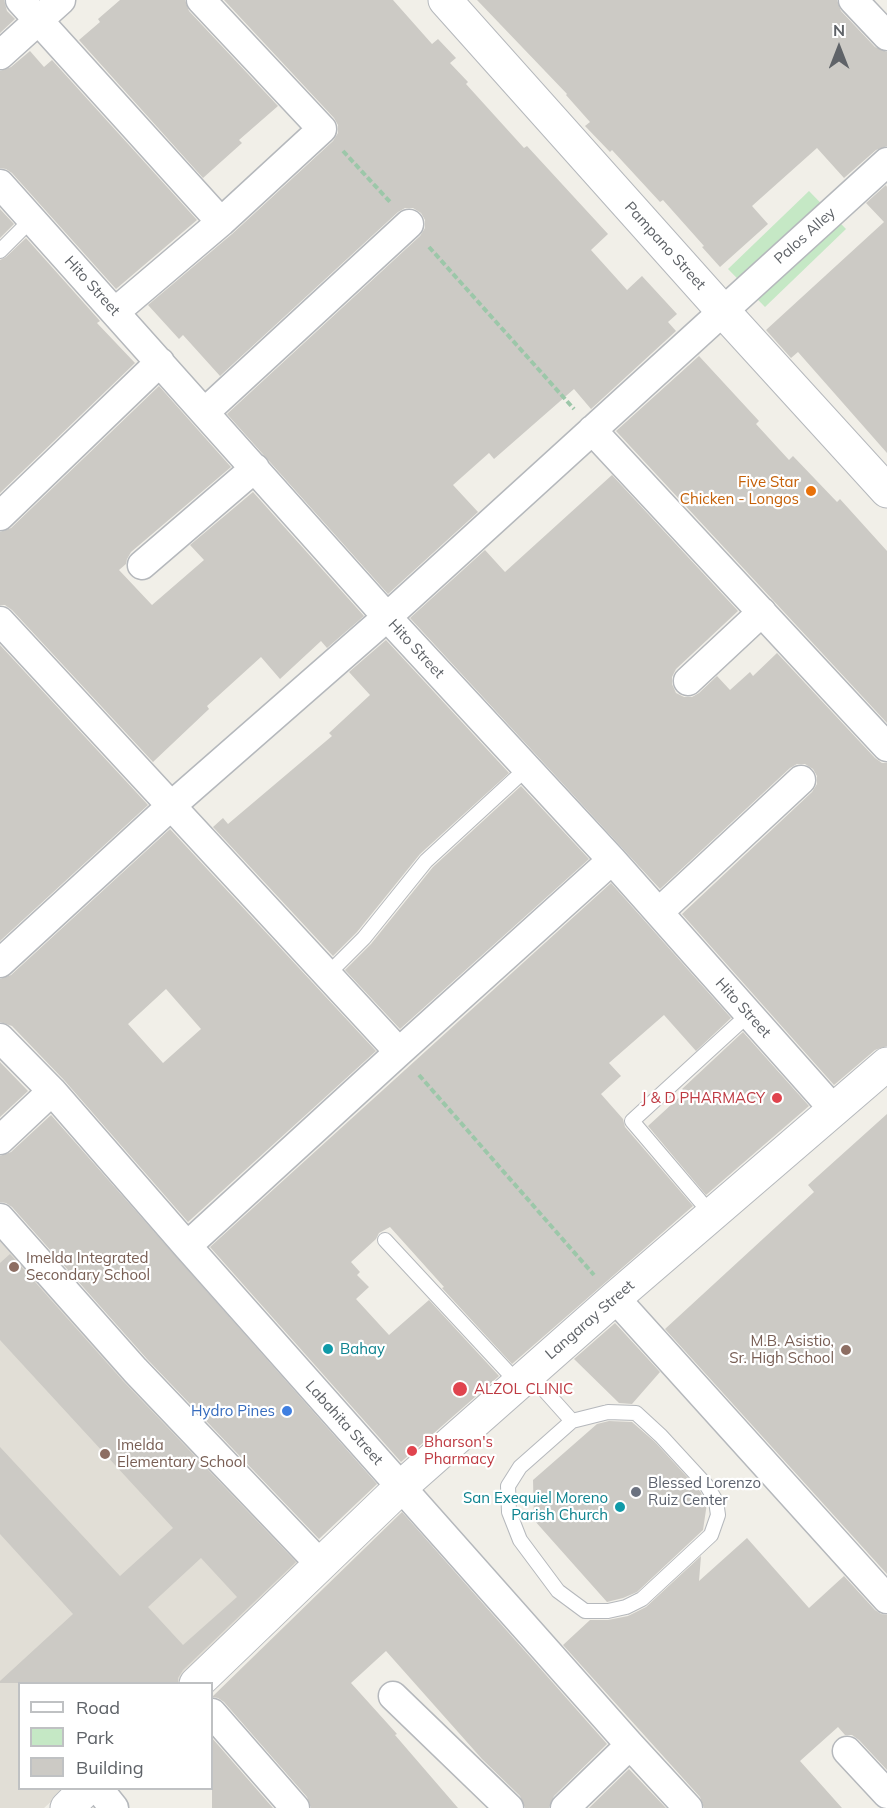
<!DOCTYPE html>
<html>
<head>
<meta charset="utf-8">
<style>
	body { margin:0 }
	#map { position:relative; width:887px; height:1808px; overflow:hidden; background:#f1efe8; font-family:Mulish,sans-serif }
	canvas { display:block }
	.legend { position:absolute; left:18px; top:1682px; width:195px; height:108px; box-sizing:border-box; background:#fff; border:2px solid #bfc1c3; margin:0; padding:8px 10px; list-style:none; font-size:18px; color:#5f6368 }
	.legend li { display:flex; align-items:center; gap:12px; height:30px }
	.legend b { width:30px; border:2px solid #bfc1c3 }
	.north { position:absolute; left:809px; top:18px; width:60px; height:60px; -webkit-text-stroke:4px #fff; paint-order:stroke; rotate:0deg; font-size:16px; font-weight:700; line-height:24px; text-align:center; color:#5f6368 }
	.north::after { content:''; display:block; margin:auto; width:21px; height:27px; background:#5f6368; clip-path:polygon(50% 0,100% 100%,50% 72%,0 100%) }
</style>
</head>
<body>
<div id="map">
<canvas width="887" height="1808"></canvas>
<ul class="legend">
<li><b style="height:8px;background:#fff"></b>Road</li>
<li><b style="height:16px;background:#c5e8c5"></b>Park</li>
<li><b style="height:16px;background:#cccac5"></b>Building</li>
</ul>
<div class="north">N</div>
</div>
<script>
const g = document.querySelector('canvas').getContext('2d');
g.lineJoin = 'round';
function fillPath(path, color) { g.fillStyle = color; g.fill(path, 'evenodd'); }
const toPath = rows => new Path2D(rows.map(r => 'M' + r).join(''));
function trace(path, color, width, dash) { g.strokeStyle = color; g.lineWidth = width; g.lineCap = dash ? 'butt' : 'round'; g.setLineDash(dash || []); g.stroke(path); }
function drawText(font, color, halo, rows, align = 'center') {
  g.font = font + ' Mulish,sans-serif'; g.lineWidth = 4.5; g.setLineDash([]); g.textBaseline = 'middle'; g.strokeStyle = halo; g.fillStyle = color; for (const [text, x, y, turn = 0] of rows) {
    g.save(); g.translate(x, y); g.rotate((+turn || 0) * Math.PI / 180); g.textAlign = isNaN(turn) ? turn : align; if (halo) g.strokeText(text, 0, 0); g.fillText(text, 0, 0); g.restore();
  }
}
fillPath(toPath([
	[0,1238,312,1559,178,1683,20,1684,20,1788,65,1789,44,1808,0,1808]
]), '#e1ded6');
fillPath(toPath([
	[809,191,846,229,765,307,728,269]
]), '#c5e8c5');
fillPath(toPath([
	[0,0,4,0,7,11,15,19,0,33],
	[120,0,185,0,189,11,278,106,239,140,242,143,203,178,79,40,100,22,98,19],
	[224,0,393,0,432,44,438,39,456,58,450,63,468,82,466,84,524,148,527,146,608,234,591,250,627,290,642,276,677,314,668,322,676,331,591,409,574,389,494,459,489,453,453,485,478,512,388,594,227,414,420,236,425,228,425,220,421,213,413,208,405,208,398,212,220,376,183,335,179,339,148,305,232,234,333,141,338,133,338,125,334,118],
	[477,0,837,0,841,11,875,47,887,52,887,146,876,150,844,178,817,148,752,206,768,224,720,267,702,247,704,246,663,200,660,202,612,150,610,152,585,126,590,122,566,95,567,94],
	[30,51,44,67,52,60,197,220,116,289,12,173,6,169,0,168,0,71,11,67],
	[886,185,887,187,887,453,798,352,791,358,766,330,884,222,866,203],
	[0,209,14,224,0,238],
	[26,238,100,321,97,323,135,363,0,493,0,260,6,257],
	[699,356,759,421,756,424,789,460,793,456,837,502,840,499,887,551,887,723,616,431],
	[159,386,231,467,131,552,127,559,126,564,119,570,152,605,204,560,190,545,253,492,364,616,327,648,321,641,280,679,261,657,207,706,209,709,153,762,12,610,5,605,0,605,0,532,11,528],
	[612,475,738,611,676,669,672,677,672,684,676,693,684,697,692,697,699,693,717,676,730,690,750,672,753,676,777,653,875,758,882,763,887,763,887,1046,875,1050,834,1085,682,914,812,792,817,784,817,776,813,769,805,764,797,764,790,768,660,889,410,618,485,550,505,572],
	[386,640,509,773,420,854,357,932,333,956,213,827,223,818,228,824,332,736,329,733,370,695,349,672],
	[0,645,148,805,0,941],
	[521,786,589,859,400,1029,345,970,371,944,433,867],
	[170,829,376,1051,188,1222,64,1080,12,1026,0,1022,0,979,11,975],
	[166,989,201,1029,163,1063,128,1024],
	[611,883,731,1018,696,1051,664,1015,609,1063,621,1076,601,1094,623,1119,625,1127,693,1206,512,1364,442,1288,444,1287,390,1227,379,1233,376,1239,351,1262,360,1272,357,1275,369,1287,356,1299,389,1335,429,1300,499,1376,401,1462,210,1247],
	[743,1032,809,1106,706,1195,648,1126,685,1092,682,1089],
	[0,1062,28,1091,0,1117],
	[887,1114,887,1574,665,1329,814,1192,808,1185],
	[51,1115,377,1484,319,1539,147,1359,12,1207,6,1203,0,1202,0,1156,11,1152],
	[10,1254,123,1381,296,1562,183,1670,178,1678,178,1683,0,1683,0,1681,73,1614,0,1534,0,1447,120,1576,173,1528,0,1340,0,1263],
	[201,1558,237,1597,183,1645,148,1607],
	[615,1323,660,1372,632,1404,619,1403,574,1359],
	[609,1421,632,1422,655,1442,700,1491,707,1503,703,1530,637,1592,623,1598,607,1602,534,1520,533,1480,597,1424],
	[402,1512,607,1744,554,1796,549,1808,525,1808,520,1796,482,1759,386,1651,351,1683,397,1734,395,1735,458,1808,311,1808,307,1797,224,1702,218,1698,212,1697],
	[747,1538,809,1608,844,1576,875,1610,881,1614,887,1615,887,1770,859,1740,852,1735,845,1735,838,1727,800,1761,842,1808,704,1808,700,1797,563,1645,590,1620,608,1620,628,1616,646,1607,701,1556,699,1581],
	[212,1738,273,1808,212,1808],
	[629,1769,666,1808,589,1808]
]), '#cccac5');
const service = toPath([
	[0,251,32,219],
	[327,975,364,938,426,861,527,768],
	[712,1215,632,1121,749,1014],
	[385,1240,518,1383],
	[529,1373,572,1421],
	[608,1412,636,1413,661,1436,707,1486,716,1501,718,1515,711,1535,642,1599,626,1607,608,1611,585,1611,558,1591,520,1540,509,1512,508,1486,520,1467,572,1421,608,1412]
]);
const minor = toPath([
	[20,0,221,222],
	[853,0,887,36],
	[0,55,61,0],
	[0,184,387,617,612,860,835,1111],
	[115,312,221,222,322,129,201,0],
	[205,412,409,224],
	[592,430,887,747],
	[0,516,160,362],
	[142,565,255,468],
	[0,621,399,1052],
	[688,681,762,612],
	[659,912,801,780],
	[0,963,171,806,387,617,887,162],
	[0,1038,52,1091,187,1246,630,1745,688,1808],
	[0,1140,52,1091],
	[0,1218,135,1370,320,1564],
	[187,1246,399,1052,612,860],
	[615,1298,887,1599],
	[393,1696,509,1808],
	[212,1713,295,1808],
	[847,1751,887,1794],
	[98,1788,114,1808],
	[565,1808,630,1745]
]);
const tertiary = toPath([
	[445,0,722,310,887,491],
	[196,1684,401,1487,615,1298,887,1064],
	[67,1808,87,1788]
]);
trace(service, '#b5b8bc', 16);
trace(minor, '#b5b8bc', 31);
trace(tertiary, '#b5b8bc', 35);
trace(toPath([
	[343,151,391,203],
	[429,247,574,409],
	[419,1075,594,1275]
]), '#9cc7a9', 4, [6, 3]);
trace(service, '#fff', 14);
trace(minor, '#fff', 28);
trace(tertiary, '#fff', 33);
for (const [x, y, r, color] of [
	[811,491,6,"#e8710a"],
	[777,1098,6,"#e0444e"],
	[14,1267,6,"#8d6e63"],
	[328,1349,6,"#0f9aa8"],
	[846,1350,6,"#8d6e63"],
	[460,1389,8,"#e0444e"],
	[287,1411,6,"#3f7fe0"],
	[412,1451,6,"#e0444e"],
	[105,1454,6,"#8d6e63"],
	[636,1492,6,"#6b7280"],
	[620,1507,6,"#0f9aa8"]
]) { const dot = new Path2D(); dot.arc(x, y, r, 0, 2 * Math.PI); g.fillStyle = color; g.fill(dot); trace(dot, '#fff', 2); }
drawText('15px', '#5f6368', '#fff', [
	["Palos Alley",805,236,-42],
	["Pampano Street",665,246,48],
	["Hito Street",92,286,48],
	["Hito Street",416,649,47],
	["Hito Street",743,1008,48],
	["Langaray Street",590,1320,-41],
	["Labahita Street",344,1423,48]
]);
drawText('15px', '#c56008', '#fff', [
	["Five Star",799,482],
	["Chicken - Longos",799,499]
], 'right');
drawText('15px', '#be3a42', '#fff', [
	["J & D PHARMACY",765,1098,"right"],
	["ALZOL CLINIC",474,1389],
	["Bharson's",424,1442],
	["Pharmacy",424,1459]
], 'left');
drawText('15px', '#785e54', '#fff', [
	["Imelda Integrated",26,1258],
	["Secondary School",26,1275],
	["M.B. Asistio,",834,1341,"right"],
	["Sr. High School",834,1358,"right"],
	["Imelda",117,1445],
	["Elementary School",117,1462]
], 'left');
drawText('15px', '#0d838f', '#fff', [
	["Bahay",340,1349],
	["San Exequiel Moreno",608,1498,"right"],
	["Parish Church",608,1515,"right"]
], 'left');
drawText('15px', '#366cbe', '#fff', [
	["Hydro Pines",275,1411]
], 'right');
drawText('15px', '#5b616d', '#fff', [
	["Blessed Lorenzo",648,1483],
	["Ruiz Center",648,1500]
], 'left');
</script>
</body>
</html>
